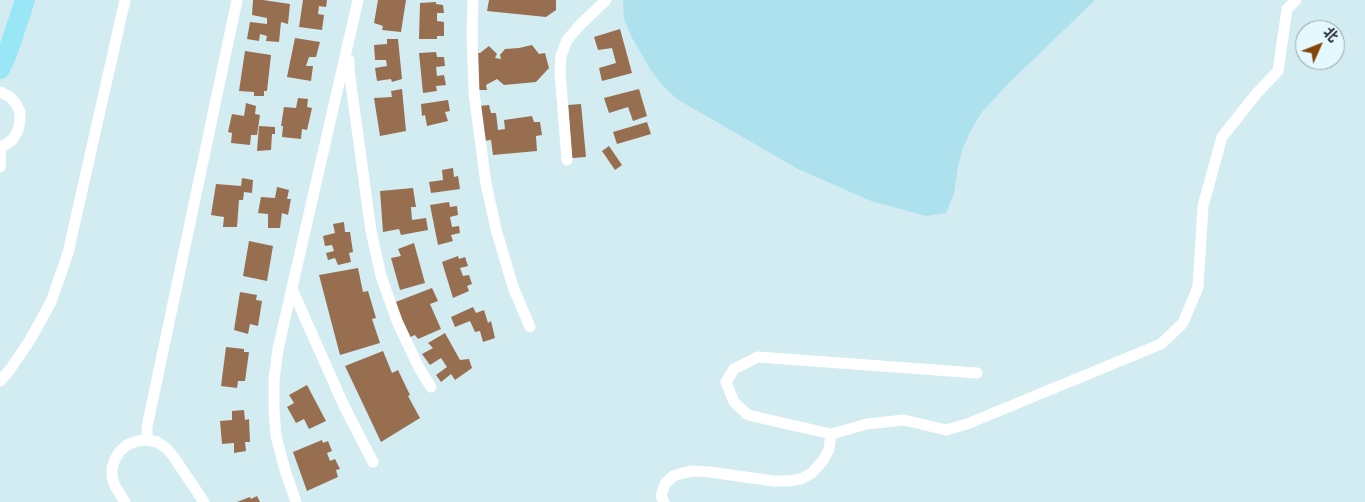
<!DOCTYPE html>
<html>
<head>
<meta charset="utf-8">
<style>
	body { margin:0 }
	#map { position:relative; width:1365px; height:502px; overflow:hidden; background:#d3ecf2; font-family:"Sofia Sans Condensed","Noto Sans SC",sans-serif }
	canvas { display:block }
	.north { position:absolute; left:1295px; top:20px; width:50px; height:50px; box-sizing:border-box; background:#e4f8fd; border:1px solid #94a4a8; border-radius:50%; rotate:46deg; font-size:14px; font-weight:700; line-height:20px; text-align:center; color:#1d2628 }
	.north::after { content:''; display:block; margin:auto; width:18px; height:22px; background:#84450b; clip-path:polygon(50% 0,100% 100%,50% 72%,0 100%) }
</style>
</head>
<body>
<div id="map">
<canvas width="1365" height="502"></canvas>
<div class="north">北</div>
</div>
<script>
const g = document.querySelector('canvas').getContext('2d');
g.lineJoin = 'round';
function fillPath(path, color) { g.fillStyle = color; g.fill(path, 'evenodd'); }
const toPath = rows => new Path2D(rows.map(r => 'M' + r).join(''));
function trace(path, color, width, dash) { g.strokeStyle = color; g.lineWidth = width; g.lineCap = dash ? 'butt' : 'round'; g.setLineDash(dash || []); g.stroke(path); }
fillPath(toPath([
	[623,0,1095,0,1008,84,982,112,971,130,962,150,957,172,954,194,946,213,926,216,871,201,798,169,677,99,662,85,650,69,631,36,624,19]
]), '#ade1ed');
fillPath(toPath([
	[253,0,263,0,290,4,288,24,281,22,279,42,266,41,267,36,260,34,259,41,247,39,250,22,267,24,267,18,252,15],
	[303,0,327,0,326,7,319,6,318,14,324,15,322,30,299,27],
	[378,0,406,0,401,32,382,30,383,26,374,23],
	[489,0,556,0,556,10,546,17,487,11],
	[436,2,436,4,443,5,444,13,437,13,437,21,444,22,444,36,437,36,437,39,419,39,420,3],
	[620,29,632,73,602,81,599,68,616,63,612,48,598,50,594,37],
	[295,38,320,42,316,57,309,57,306,66,313,66,311,81,287,77],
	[387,39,398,39,402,79,392,82,391,79,377,81,375,68,387,66,386,60,375,60,374,45,387,44],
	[532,45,539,54,545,53,549,68,536,82,504,85,497,79,486,85,487,90,478,90,475,53,480,53,489,46,497,54,495,58,501,59,500,55,505,49,519,48],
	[245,51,271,55,267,91,264,91,264,96,254,96,254,92,239,91],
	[436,52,437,57,444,57,445,66,436,67,437,76,444,75,446,85,436,86,437,91,423,93,419,53],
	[402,89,406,131,380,136,374,98,392,97,391,91],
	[639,89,647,116,633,121,628,107,609,113,604,98],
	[298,98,308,99,307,107,312,108,307,130,302,129,301,139,282,137,283,126,281,126,284,107,296,108],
	[448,100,450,111,445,112,448,121,427,126,425,115,422,116,421,104],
	[246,103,256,106,255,114,260,115,257,135,251,135,250,145,231,143,232,133,228,132,232,114,244,116],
	[581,104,586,157,572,158,568,105],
	[489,105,491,113,496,113,498,130,505,129,504,120,532,116,534,122,540,122,542,135,536,136,537,151,493,155,491,140,483,141,479,106],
	[647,122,651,134,617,144,613,132],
	[259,126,275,127,275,134,272,134,271,150,257,151],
	[609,146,622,165,615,170,602,151],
	[453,168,454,177,458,176,460,189,431,193,429,182,443,180,442,170],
	[242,178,253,180,252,193,244,192,243,200,239,200,237,227,223,227,224,217,211,215,216,184,241,186],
	[277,187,289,190,287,199,291,199,288,215,282,213,280,228,268,228,268,214,258,213,261,197,275,198],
	[413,188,416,207,411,207,412,220,426,218,428,230,401,235,399,229,383,232,380,191],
	[449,202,450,207,457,206,458,215,450,217,452,227,459,226,460,233,451,235,453,241,438,245,430,205],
	[344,222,345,232,350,232,353,252,349,253,351,262,338,265,335,258,328,260,326,253,334,251,332,245,325,246,323,236,335,233,333,224],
	[249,241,273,246,267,281,243,276],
	[414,243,425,283,400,290,391,258,401,256,398,249],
	[458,256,459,259,465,257,468,266,460,268,463,276,469,275,472,284,467,286,469,291,453,298,442,262],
	[358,268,363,292,368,291,376,318,372,319,380,343,340,355,319,275],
	[432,288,438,301,430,304,441,329,418,339,415,335,408,338,393,303],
	[240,292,257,295,256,300,262,301,258,326,250,324,248,334,234,330],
	[473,307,476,313,484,310,488,323,491,321,495,338,483,342,480,331,475,332,470,321,455,327,451,317],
	[445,333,460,360,469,359,472,368,455,380,451,374,441,382,436,375,447,367,441,358,430,365,422,354,433,348,428,343],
	[226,347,244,349,244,352,249,352,245,381,238,381,237,388,221,386],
	[383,351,392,373,398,370,410,395,408,396,420,418,381,442,345,366],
	[307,385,326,421,309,429,304,419,296,423,287,407,294,403,289,395],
	[244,410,245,420,249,419,250,442,245,442,246,451,234,453,234,443,222,444,220,421,232,420,232,411],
	[322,440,323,443,328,441,332,451,327,453,330,461,335,459,340,469,336,470,338,477,307,491,293,452],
	[257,496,260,502,237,502,250,497,251,499]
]), '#986e50');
trace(toPath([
	[473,0,472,33,474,93,486,184,496,229,513,287,530,327],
	[349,60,349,70,371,231,381,276,397,321,418,366,431,387],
	[0,92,10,97,16,104,20,112,20,121,18,130,13,139,5,145,0,147],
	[567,160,560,72,561,56,567,40,580,25,606,0],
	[0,167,1,146],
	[292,289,345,408,373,462],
	[977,373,758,357,734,369,726,382,734,402,748,415,831,434,867,424,904,420,946,430,967,424,1161,344,1183,323,1198,287,1203,206,1222,137,1257,93,1278,71,1287,9,1296,0],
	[0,381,9,371,30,340,51,302,68,253,125,0],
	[147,440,147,427,237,0],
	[125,502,115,486,112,477,112,468,115,459,120,451,127,445,137,441,147,440,157,442,166,448,173,456,204,502],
	[296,502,285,470,276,436,274,410,274,380,278,349,358,0],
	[664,502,661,496,665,484,673,476,683,473,693,471,709,472,774,481,789,481,801,479,812,473,824,459,829,449,831,434]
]), '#fff', 11);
trace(toPath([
	[0,69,7,54,25,0]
]), '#98e6f6', 20);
</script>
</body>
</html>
